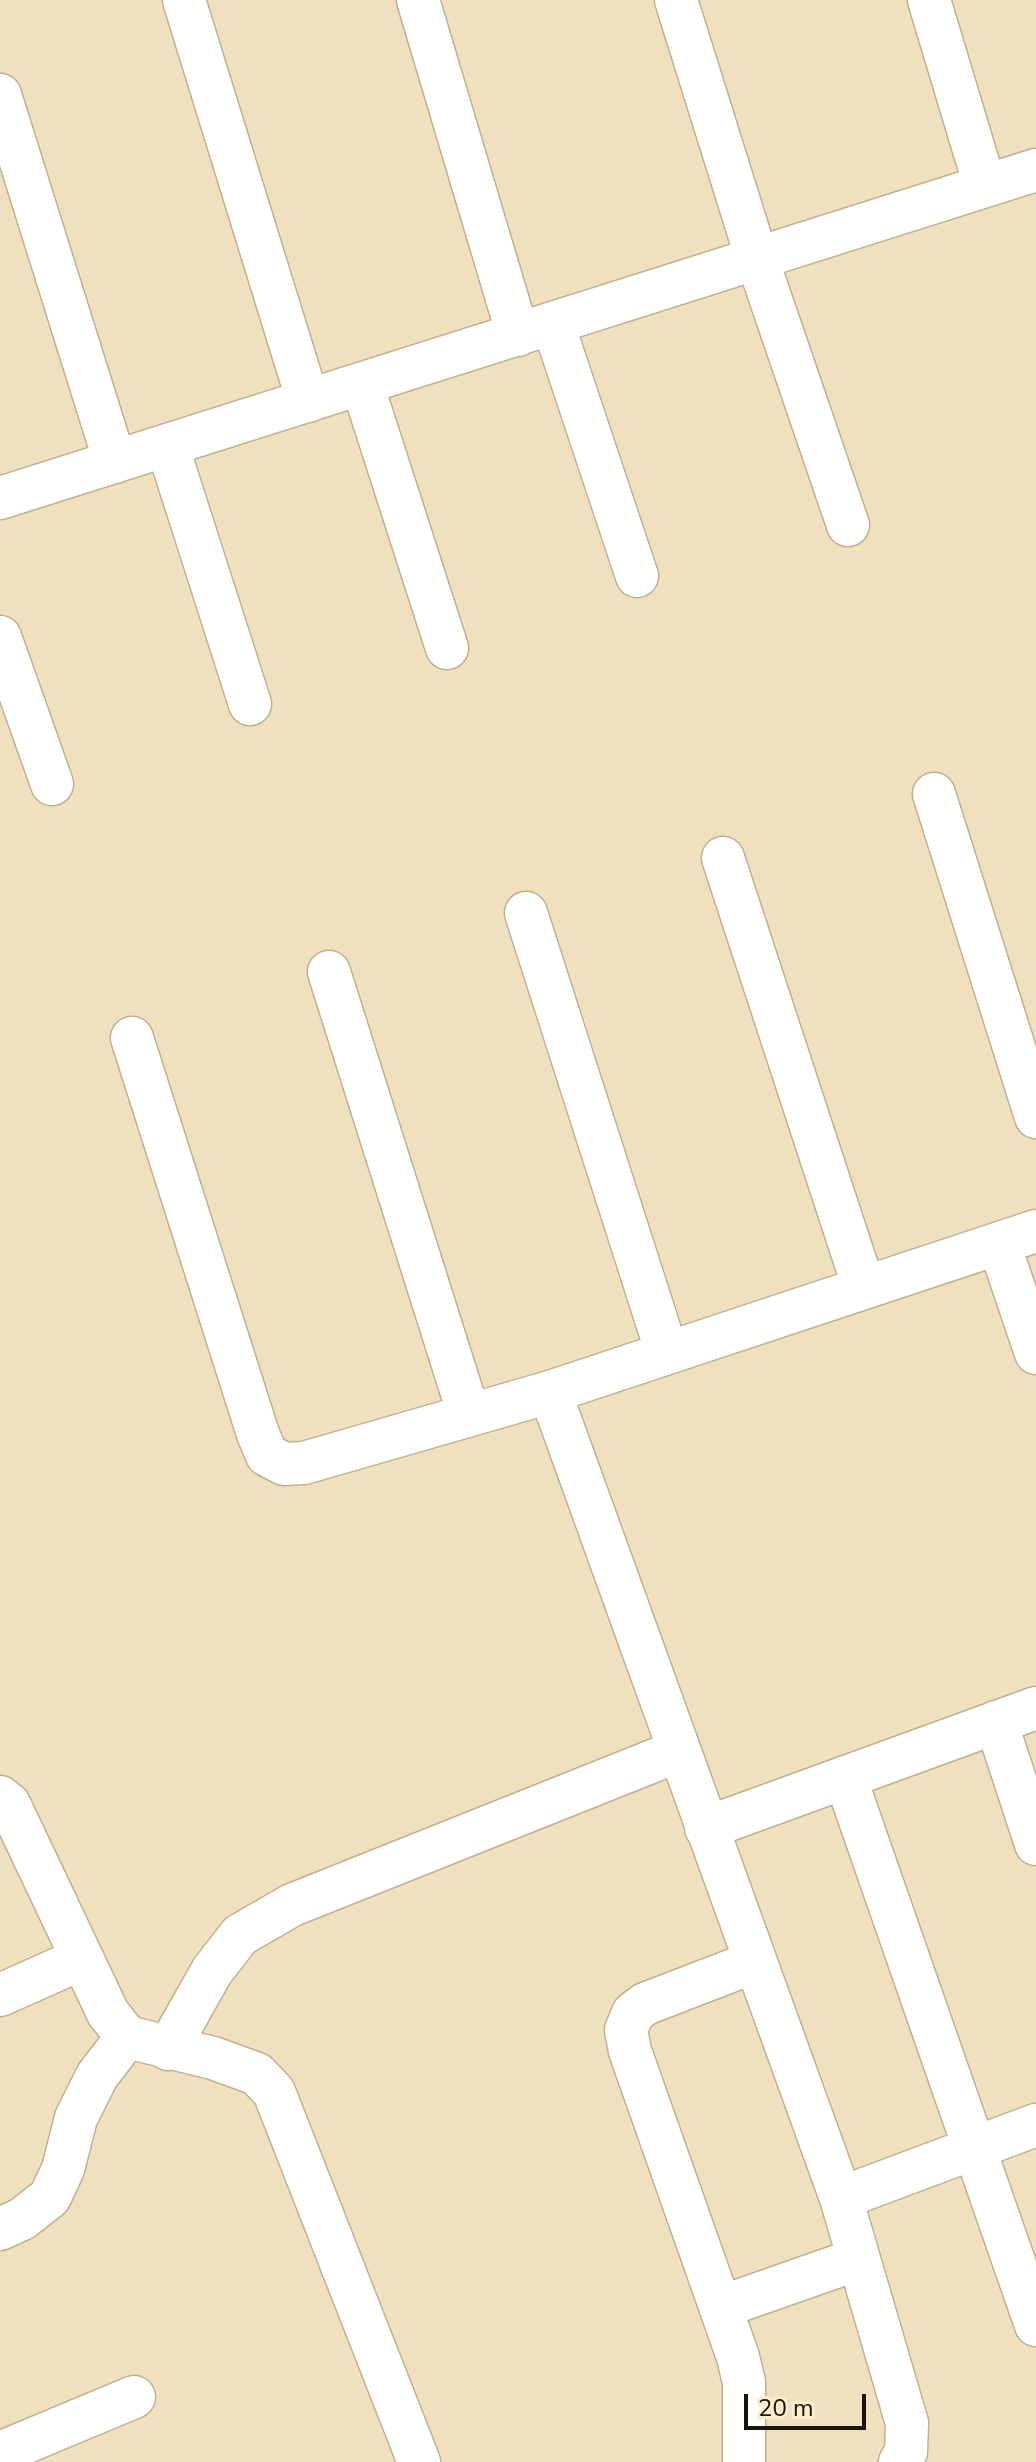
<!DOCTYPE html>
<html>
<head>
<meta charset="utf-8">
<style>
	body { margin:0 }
	#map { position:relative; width:1036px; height:2462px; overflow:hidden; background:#efe0be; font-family:"Nunito Sans",sans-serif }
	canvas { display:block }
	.scale { position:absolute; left:744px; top:2394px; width:122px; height:36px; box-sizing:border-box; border:4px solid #1a1509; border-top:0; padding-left:10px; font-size:24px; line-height:28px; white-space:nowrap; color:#1a1509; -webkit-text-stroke:6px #fdedcb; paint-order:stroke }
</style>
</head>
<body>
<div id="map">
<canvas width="1036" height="2462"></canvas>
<div class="scale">20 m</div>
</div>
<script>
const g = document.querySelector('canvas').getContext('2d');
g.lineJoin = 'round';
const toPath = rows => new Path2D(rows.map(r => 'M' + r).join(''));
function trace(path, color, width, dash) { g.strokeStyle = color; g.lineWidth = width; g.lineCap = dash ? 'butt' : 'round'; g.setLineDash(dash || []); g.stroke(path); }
const minor = toPath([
	[184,0,308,401],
	[418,0,518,335],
	[676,0,757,259,848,525],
	[929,0,985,186],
	[0,95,115,462],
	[553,324,637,576],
	[362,384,447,648],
	[167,445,250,704],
	[0,498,1036,170],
	[0,637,52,784],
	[934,794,1036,1117],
	[723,858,864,1288],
	[526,913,667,1353],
	[329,972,469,1415],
	[132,1038,258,1434,267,1455,284,1464,304,1463,550,1392,1036,1231],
	[999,1244,1036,1353],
	[550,1392,841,2198,907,2423,906,2452,900,2462],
	[996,1722,1036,1844],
	[845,1777,1036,2325],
	[0,1797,9,1804,108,2013,127,2037,213,2058,257,2074,274,2092,419,2462],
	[706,1828,1036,1708],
	[0,1995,81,1959],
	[168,2049,212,1971,240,1935,292,1905,678,1751],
	[841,2198,1036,2125],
	[0,2229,22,2219,50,2197,63,2169,76,2118,97,2076,127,2037],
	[721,2307,858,2259],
	[0,2453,134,2397],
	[744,2462,744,2382,738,2357,630,2051,626,2030,633,2013,645,2004,754,1962]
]);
trace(minor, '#c0b191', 45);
trace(minor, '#fff', 42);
</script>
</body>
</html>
